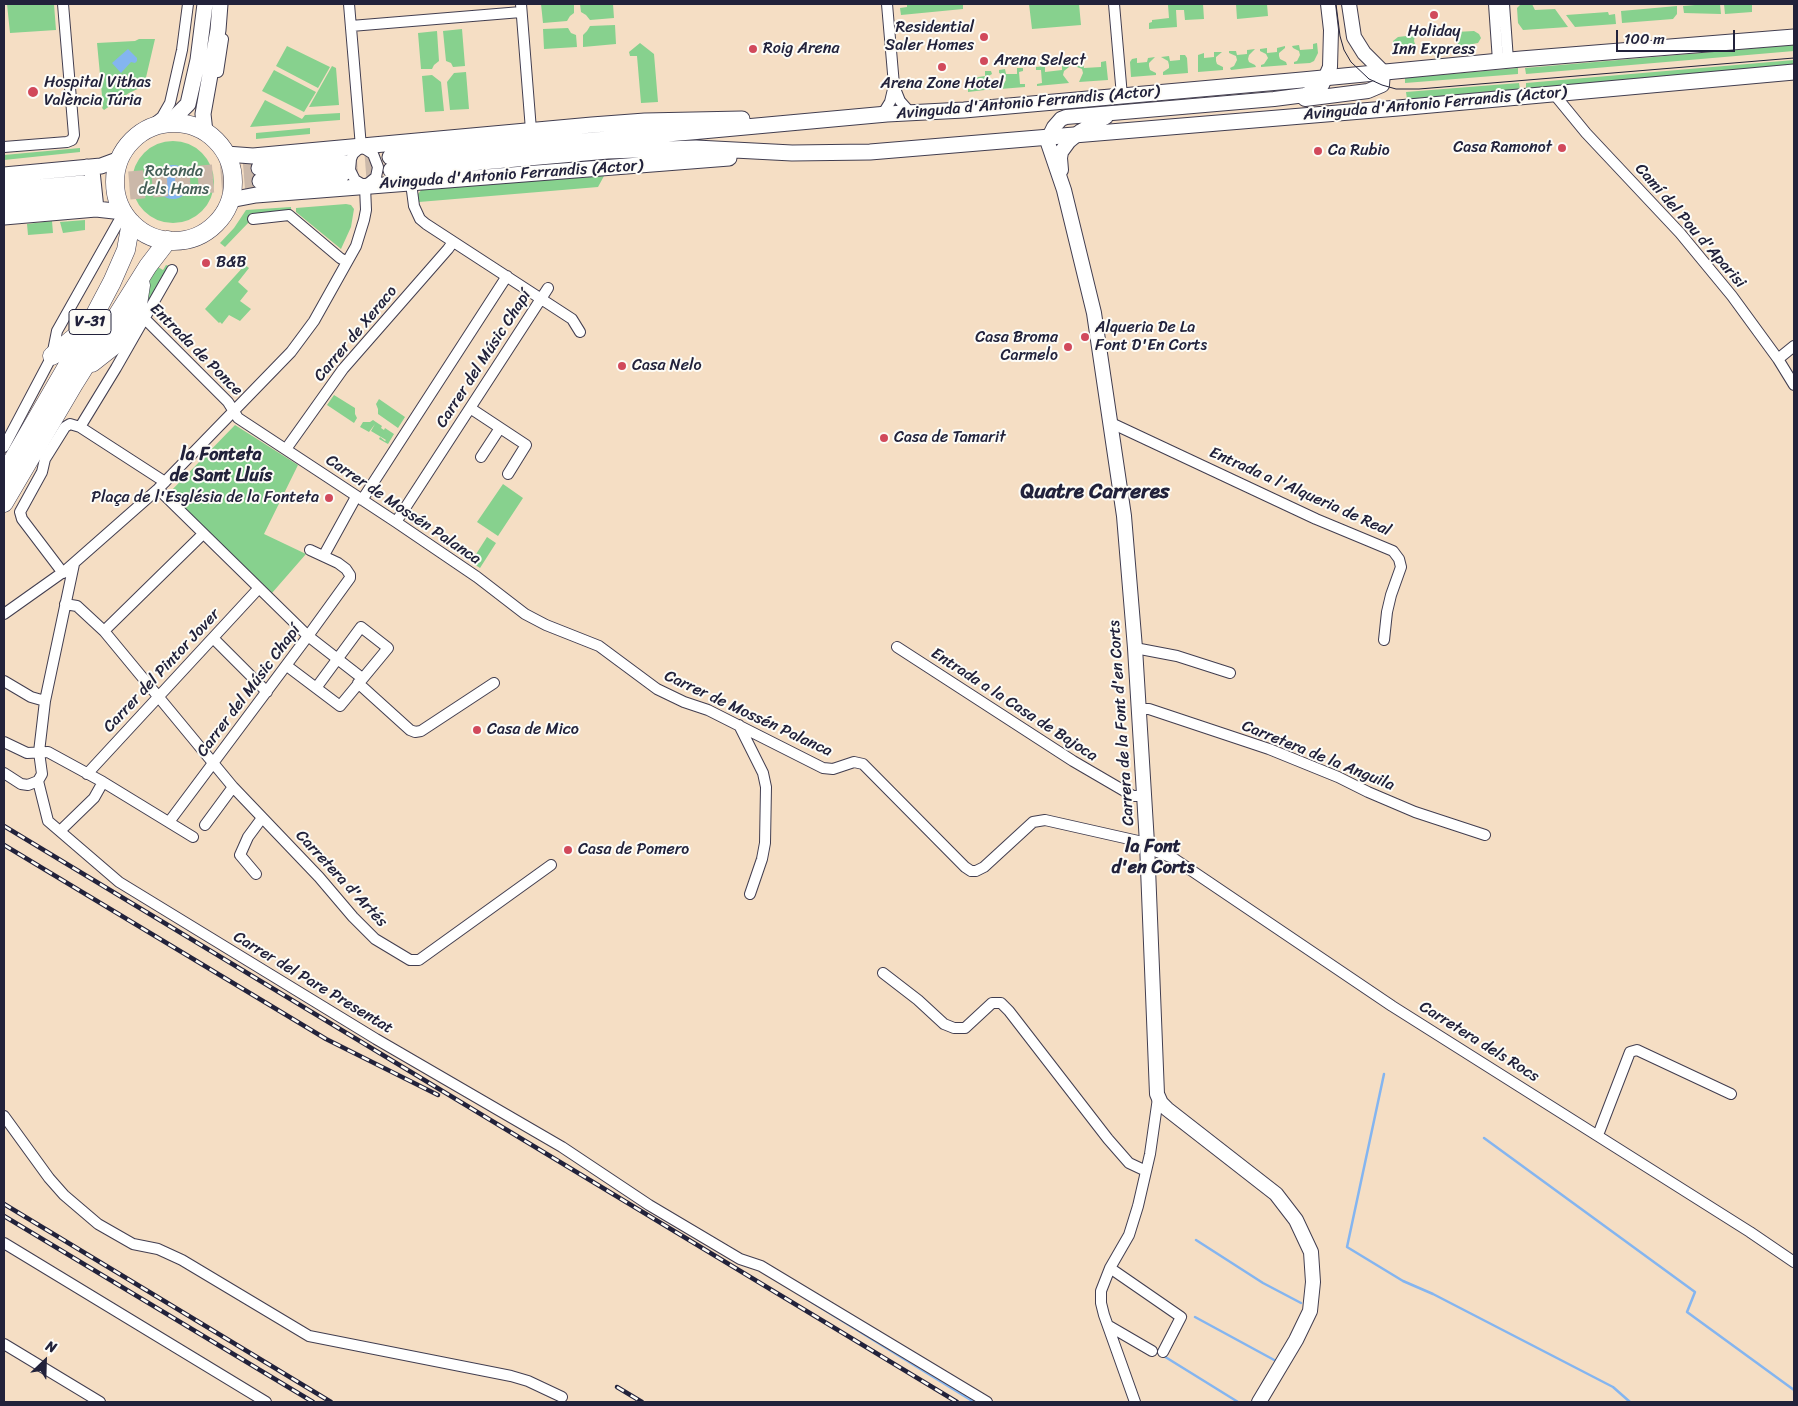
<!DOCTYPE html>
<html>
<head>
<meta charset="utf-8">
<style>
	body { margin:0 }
	#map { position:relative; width:1798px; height:1406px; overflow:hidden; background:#f5dec4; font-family:Sriracha,sans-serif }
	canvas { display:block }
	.frame { position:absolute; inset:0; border:5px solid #22223b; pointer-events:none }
	.north { position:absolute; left:20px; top:1336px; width:50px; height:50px; -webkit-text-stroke:4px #fdfcf7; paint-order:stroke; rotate:24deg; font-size:14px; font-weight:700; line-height:20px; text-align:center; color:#22223b }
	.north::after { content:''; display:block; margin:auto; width:18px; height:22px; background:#22223b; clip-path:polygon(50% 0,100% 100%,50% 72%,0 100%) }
	.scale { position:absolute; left:1616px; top:30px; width:119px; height:22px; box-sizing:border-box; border:2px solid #22223b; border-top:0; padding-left:6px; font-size:15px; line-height:18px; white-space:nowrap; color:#22223b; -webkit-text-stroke:4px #fdfcf7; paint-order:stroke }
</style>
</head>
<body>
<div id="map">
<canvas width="1798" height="1406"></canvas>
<div class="frame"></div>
<div class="north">N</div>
<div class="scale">100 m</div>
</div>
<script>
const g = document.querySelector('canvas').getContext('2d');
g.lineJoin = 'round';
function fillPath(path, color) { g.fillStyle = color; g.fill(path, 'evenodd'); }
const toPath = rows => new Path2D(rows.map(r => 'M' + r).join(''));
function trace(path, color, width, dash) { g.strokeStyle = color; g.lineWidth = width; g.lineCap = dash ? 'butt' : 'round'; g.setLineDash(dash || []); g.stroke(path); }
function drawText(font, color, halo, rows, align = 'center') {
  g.font = font + ' Sriracha,sans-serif'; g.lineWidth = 4; g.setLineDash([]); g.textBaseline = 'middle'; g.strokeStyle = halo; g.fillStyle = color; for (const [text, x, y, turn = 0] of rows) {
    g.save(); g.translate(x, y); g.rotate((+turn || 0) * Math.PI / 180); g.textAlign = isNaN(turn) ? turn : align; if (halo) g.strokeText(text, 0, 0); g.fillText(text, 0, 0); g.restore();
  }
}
fillPath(toPath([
	[7,4,54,4,56,30,10,33],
	[541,4,574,4,574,13,570,16,567,21,543,23],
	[580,4,613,4,614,18,590,20,586,15,581,12],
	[907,4,963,4,963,9,901,15,900,8,907,7],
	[1029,4,1079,4,1081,25,1032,29],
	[1203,4,1204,19,1185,20,1184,10,1176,10,1177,27,1149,29,1149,23,1152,22,1152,20,1169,18,1168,5],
	[1236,4,1267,4,1268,16,1237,19],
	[1521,4,1532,4,1535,10,1555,9,1568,27,1523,30,1518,23,1517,8],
	[1707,4,1720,4,1721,14,1684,13,1683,6],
	[1724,4,1752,4,1752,12,1725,14],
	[1677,6,1677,14,1673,19,1622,23,1621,11],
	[1608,12,1609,15,1615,14,1616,24,1575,27,1566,15],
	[615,25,616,44,583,47,583,35,587,31,590,26],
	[568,28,571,33,576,35,577,47,544,49,543,29],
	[462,29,465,66,453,67,451,63,446,61,443,31],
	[437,31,439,61,434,65,432,69,421,69,418,33],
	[1474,31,1479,34,1481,38,1478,43,1457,47,1458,42,1456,32],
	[1415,35,1414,41,1417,50,1398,51,1393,47,1393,41,1398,37],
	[139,39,155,39,144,86,129,93,104,110,102,108,103,106,97,43,135,41],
	[640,43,654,54,658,102,641,103,637,56,630,56,629,52],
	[1317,43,1318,53,1314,61,1310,63,1294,64,1294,62,1297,61,1300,55,1299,51,1293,48,1292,46,1299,45,1300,50,1313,49,1313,44],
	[1794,45,1794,51,1526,74,1525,68],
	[287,46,330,67,318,88,276,66],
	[1285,46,1285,48,1279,53,1279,56,1280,59,1286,62,1287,65,1261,67,1261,65,1264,64,1268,58,1266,54,1260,51,1260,49,1267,48,1267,53,1277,52,1277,48],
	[1255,49,1249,55,1248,59,1249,62,1255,65,1256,67,1231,70,1230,68,1234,66,1237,60,1236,56,1229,53,1229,51,1236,51,1237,55,1247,54,1247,50],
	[1214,52,1222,52,1216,57,1216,61,1217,64,1223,67,1223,70,1198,72,1198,55,1204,53,1204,58,1214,57],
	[1180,55,1185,55,1187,58,1188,73,1163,75,1163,72,1169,68,1169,65,1168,61,1161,57,1169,56,1170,61,1180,60],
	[1155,57,1149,63,1149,66,1150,70,1156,73,1156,75,1131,77,1130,62,1132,59,1137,58,1137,63,1147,62,1148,58],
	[1794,60,1794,67,1526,89,1526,83],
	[1106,61,1108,80,1079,82,1083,73,1082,69,1077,67,1076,64,1083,63,1084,68,1101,67,1101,62],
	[1069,64,1069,67,1064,71,1063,75,1069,83,1037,86,1037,84,1042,83,1041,70,1036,70,1036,67,1045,66,1045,72,1062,70,1062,65],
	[332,66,336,68,339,105,309,107],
	[1017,68,1023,68,1023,71,1019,72,1020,84,1025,84,1025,87,1000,89,1006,80,1004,75,999,73,999,70,1005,69,1006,74,1017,74],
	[1518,68,1518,74,1405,83,1405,78],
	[274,70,316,92,304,112,262,91],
	[985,71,991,71,992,74,987,77,986,82,993,89,968,92,968,89,974,88,972,78,985,76],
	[466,72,469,109,450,110,447,82,454,73],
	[432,75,441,82,444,111,425,112,422,76],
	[1519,83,1520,89,1407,99,1406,92],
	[265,100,302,119,305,115,340,113,340,120,250,127],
	[310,128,310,134,256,139,256,133],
	'132 182a41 41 0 1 1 82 0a41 41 0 1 1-82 0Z',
	[80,148,80,152,4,160,4,155],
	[604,176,598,187,419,202,418,194,422,189],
	[346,204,351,205,354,209,351,227,341,249,296,212,296,208],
	[291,207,291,212,249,215,249,222,225,247,220,243,234,228,246,210],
	[85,220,85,230,63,233,60,222],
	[52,221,53,233,28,235,27,224],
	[166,265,169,266,145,308,146,287,158,267,163,270],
	[245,265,249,268,238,282,248,291,240,301,251,309,240,321,229,315,222,324,220,322,219,323,205,309],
	[334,395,355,408,355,414,357,418,354,423,327,405],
	[379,399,405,417,398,428,378,414,378,409,376,404],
	[373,420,382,426,381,428,384,430,385,428,394,434,388,444,379,439,380,437,385,441,386,440,371,431,375,424,369,432,360,427,363,422,370,422],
	[235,425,298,465,264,534,306,554,272,593,169,493],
	[503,484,523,498,498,536,477,522],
	[487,537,496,543,480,568,471,562]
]), '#87d18e');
fillPath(toPath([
	[128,49,137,58,137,61,135,63,131,62,121,73,112,63],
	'156 182a17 17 0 1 1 34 0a17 17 0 1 1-34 0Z'
]), '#84b5f0');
trace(toPath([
	[1384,1074,1347,1247,1403,1281,1433,1294,1613,1387,1630,1402],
	[1484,1138,1695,1292,1687,1312,1794,1390],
	[1196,1240,1263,1283,1301,1303],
	[805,1298,974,1402],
	[1195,1317,1276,1361],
	[1154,1350,1238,1402]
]), '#84b5f0', 2.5);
trace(toPath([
	[342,161,390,157],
	[343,174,391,170],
	[83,183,259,168],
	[84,196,260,181]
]), '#cbb8a9', 15, [15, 8]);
const street = toPath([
	[349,4,361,147],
	[521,4,531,130],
	[1114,4,1122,96],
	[1494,4,1498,61],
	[1504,4,1508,60],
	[351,26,521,12],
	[218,72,223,39],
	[894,86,900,101,908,110,914,113],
	[1554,94,1586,133,1680,233,1732,296,1778,359,1794,385],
	[882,115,890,102,894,85,887,4],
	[143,132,162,117,170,103,182,50,188,4],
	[4,147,67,142,72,140,74,135,63,4],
	[361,147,353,154,351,159,350,170,355,180,365,186],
	[362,147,373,154,378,167,376,177,365,186],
	[411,183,414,206,420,219,426,224,572,319,580,332],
	[253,219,289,215,340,258,347,262],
	[137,311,228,402,238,418,396,522,477,577,525,614,546,625,599,646,657,689,684,702,708,710,823,768,833,769,854,762,863,764,965,867,971,871,976,871,984,867,1033,822,1045,820,1147,843],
	[1778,359,1794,346],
	[470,408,526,445,508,474],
	[1109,422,1316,519,1393,551,1399,559,1401,567,1391,595,1387,612,1384,640],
	[80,427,116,368,172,270],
	[4,447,52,356,57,331,124,212],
	[286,449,343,369,448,249,453,242],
	[481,457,500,428],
	[158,489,308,636,362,678],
	[362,500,507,276],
	[396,522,548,288],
	[324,555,356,497],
	[63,573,22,519,20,512,42,472,45,459,65,427,70,424,80,427,165,482],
	[65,604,77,606,104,631,233,787,319,877,353,917,375,939,410,960,419,960,551,865],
	[4,614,66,570,158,489,291,352,314,321,356,246,364,220,366,210,365,186],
	[104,631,203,534],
	[213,638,267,692],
	[897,647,1073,761,1133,796,1144,796],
	[1135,648,1177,656,1230,673],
	[287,666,340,706,388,648,361,627,316,688],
	[4,681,31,697,45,701],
	[358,683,410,730,415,732,421,731,494,683],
	[1139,709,1149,709,1269,749,1338,777,1368,792,1415,812,1485,835],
	[739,725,763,773,766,787,765,843,762,859,750,894],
	[4,742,27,753,48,752,103,782,193,837],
	[4,773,21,784,28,785,38,781,42,774,39,752,45,701,74,564],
	[87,774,259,588],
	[38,781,48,821,119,882,376,1039,562,1147,649,1205,740,1259,761,1266,987,1402],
	[169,822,308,636,350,578,350,575,346,569,338,563,310,550],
	[205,825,233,787],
	[60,831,94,798,103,782],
	[1147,848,1173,858,1392,1006,1750,1232,1794,1262],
	[256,874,240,855,248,837,262,818],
	[883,973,918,1000,944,1024,954,1028,965,1028,992,1003,1001,1003,1009,1011,1108,1139,1129,1163,1146,1171],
	[4,1116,49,1178,64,1195,98,1224,133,1244,158,1249,182,1260,309,1336,511,1376,528,1381,562,1397],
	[1598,1135,1630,1052,1637,1050,1731,1094],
	[4,1243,266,1402],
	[1110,1268,1181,1317,1163,1352],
	[1109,1326,1152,1351],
	[4,1344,100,1402],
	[1135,1402,1104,1315,1101,1303,1101,1291,1110,1268,1129,1235,1138,1206,1150,1154,1158,1098]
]);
const secondary = toPath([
	[1305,99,1368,91,1382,85,1383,72,1364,53,1354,37,1349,4],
	[1061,170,1060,158,1061,152,1069,141,1081,131,1106,117],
	[1259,1402,1296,1340,1310,1311,1313,1282,1311,1252,1296,1220,1276,1194,1167,1109,1161,1103,1157,1094,1147,843,1135,648,1124,516,1094,313,1064,190,1048,143,1049,137,1054,127,1061,119,1066,117,1274,99,1305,95,1315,90,1322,85,1330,67,1331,30,1328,4]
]);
const primary = toPath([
	[169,123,188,104,198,60,205,4],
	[205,132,203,114,218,30,220,4],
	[226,154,253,156,592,125,645,121,742,119],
	[390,157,691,132,887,114,964,110,1302,80,1521,59,1794,37],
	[87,167,92,171,96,209],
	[259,168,342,161],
	[391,170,608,151,696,148,792,153,870,152,1398,108,1794,72],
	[4,175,101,166,120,159],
	[260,181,343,174],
	[4,190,83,183],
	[230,200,256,195,729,158],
	[4,203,84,196],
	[4,217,96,209,123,212]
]);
const highway = toPath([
	'115 182a59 59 0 1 1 118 0a59 59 0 1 1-118 0Z',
	[52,356,83,330],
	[92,363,120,341,137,311,141,285],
	[4,475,74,354,112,282,126,250,131,222],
	[4,503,74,384,148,266,168,240]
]);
trace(street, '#423e50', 12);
trace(secondary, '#423e50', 16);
trace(primary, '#423e50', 17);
trace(highway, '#423e50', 19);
trace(street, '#fff', 10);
trace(secondary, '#fff', 14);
trace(primary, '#fff', 15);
trace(highway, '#fff', 18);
trace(toPath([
	[1336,4,1340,36,1344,50,1351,62,1369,79,1382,85,1396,89,1419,89,1794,58]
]), '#22223b', 1);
const rail = toPath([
	[4,826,957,1402],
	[4,845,326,1039,438,1095],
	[4,1204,331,1402],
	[4,1216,313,1402],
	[617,1387,642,1402]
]);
trace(rail, '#22223b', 4.5);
trace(rail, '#fdfcf7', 2.5, [8]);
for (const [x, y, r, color] of [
	[1434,15,5,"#d1495b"],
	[984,37,5,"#d1495b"],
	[753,49,5,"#d1495b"],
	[984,61,5,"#d1495b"],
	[942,67,5,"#d1495b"],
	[33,92,6,"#d1495b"],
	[1562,148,5,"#d1495b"],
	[1318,151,5,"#d1495b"],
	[206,263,5,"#d1495b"],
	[1085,337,5,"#d1495b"],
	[1068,347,5,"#d1495b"],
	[622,366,5,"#d1495b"],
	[884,438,5,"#d1495b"],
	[329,498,5,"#d1495b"],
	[477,730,5,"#d1495b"],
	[568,850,5,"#d1495b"]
]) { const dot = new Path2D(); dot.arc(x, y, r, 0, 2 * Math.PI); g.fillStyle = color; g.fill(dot); trace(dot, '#fdfcf7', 2); }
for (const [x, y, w] of [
	[90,322,42]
]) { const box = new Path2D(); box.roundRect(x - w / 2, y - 12.5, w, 25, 4); g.fillStyle = '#fdfcf7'; g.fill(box); trace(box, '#22223b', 1); }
drawText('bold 15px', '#22223b', null, [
	["V-31",90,322]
]);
drawText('16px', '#22223b', '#fdfcf7', [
	["Residential",974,28,"right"],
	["Saler Homes",974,46,"right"],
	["Holiday",1434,32,"center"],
	["Inn Express",1434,50,"center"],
	["Roig Arena",763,49],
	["Arena Select",994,61],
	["Hospital Vithas",44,83],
	["València Túria",44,101],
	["Arena Zone Hotel",942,84,"center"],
	["Casa Ramonot",1552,148,"right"],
	["Ca Rubio",1328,151],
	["B&B",216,263],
	["Alqueria De La",1095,328],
	["Font D'En Corts",1095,346],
	["Casa Broma",1058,338,"right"],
	["Carmelo",1058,356,"right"],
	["Casa Nelo",632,366],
	["Casa de Tamarit",894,438],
	["Plaça de l'Església de la Fonteta",319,498,"right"],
	["Casa de Mico",487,730],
	["Casa de Pomero",578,850]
], 'left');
drawText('16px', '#22223b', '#fdfcf7', [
	["Avinguda d'Antonio Ferrandis (Actor)",1028,103,-5],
	["Avinguda d'Antonio Ferrandis (Actor)",1435,104,-5],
	["Avinguda d'Antonio Ferrandis (Actor)",511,175,-4],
	["Camí del Pou d'Aparisi",1690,226,49],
	["Carrer de Xeraco",356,334,-50],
	["Entrada de Ponce",196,350,45],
	["Carrer del Músic Chapí",484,359,-57],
	["Entrada a l'Alqueria de Real",1300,492,24],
	["Carrer de Mossén Palanca",403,510,34],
	["Carrer del Pintor Jover",162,671,-47],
	["Carrer del Músic Chapí",249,691,-53],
	["Entrada a la Casa de Bajoca",1014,705,33],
	["Carrer de Mossén Palanca",748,714,25],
	["Carrera de la Font d'en Corts",1122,723,-94],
	["Carretera de la Anguila",1318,756,22],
	["Carretera d'Artés",341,879,47],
	["Carrer del Pare Presentat",313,983,31],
	["Carretera dels Rocs",1479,1042,32]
]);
drawText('16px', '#455f58', '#fdfcf7', [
	["Rotonda",174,172],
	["dels Hams",174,190]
]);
drawText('bold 18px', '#22223b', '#fdfcf7', [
	["la Fonteta",221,455],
	["de Sant Lluís",221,476],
	["la Font",1153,847],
	["d'en Corts",1153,868]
]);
drawText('bold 21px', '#22223b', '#fdfcf7', [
	["Quatre Carreres",1095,493]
]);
</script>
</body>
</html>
